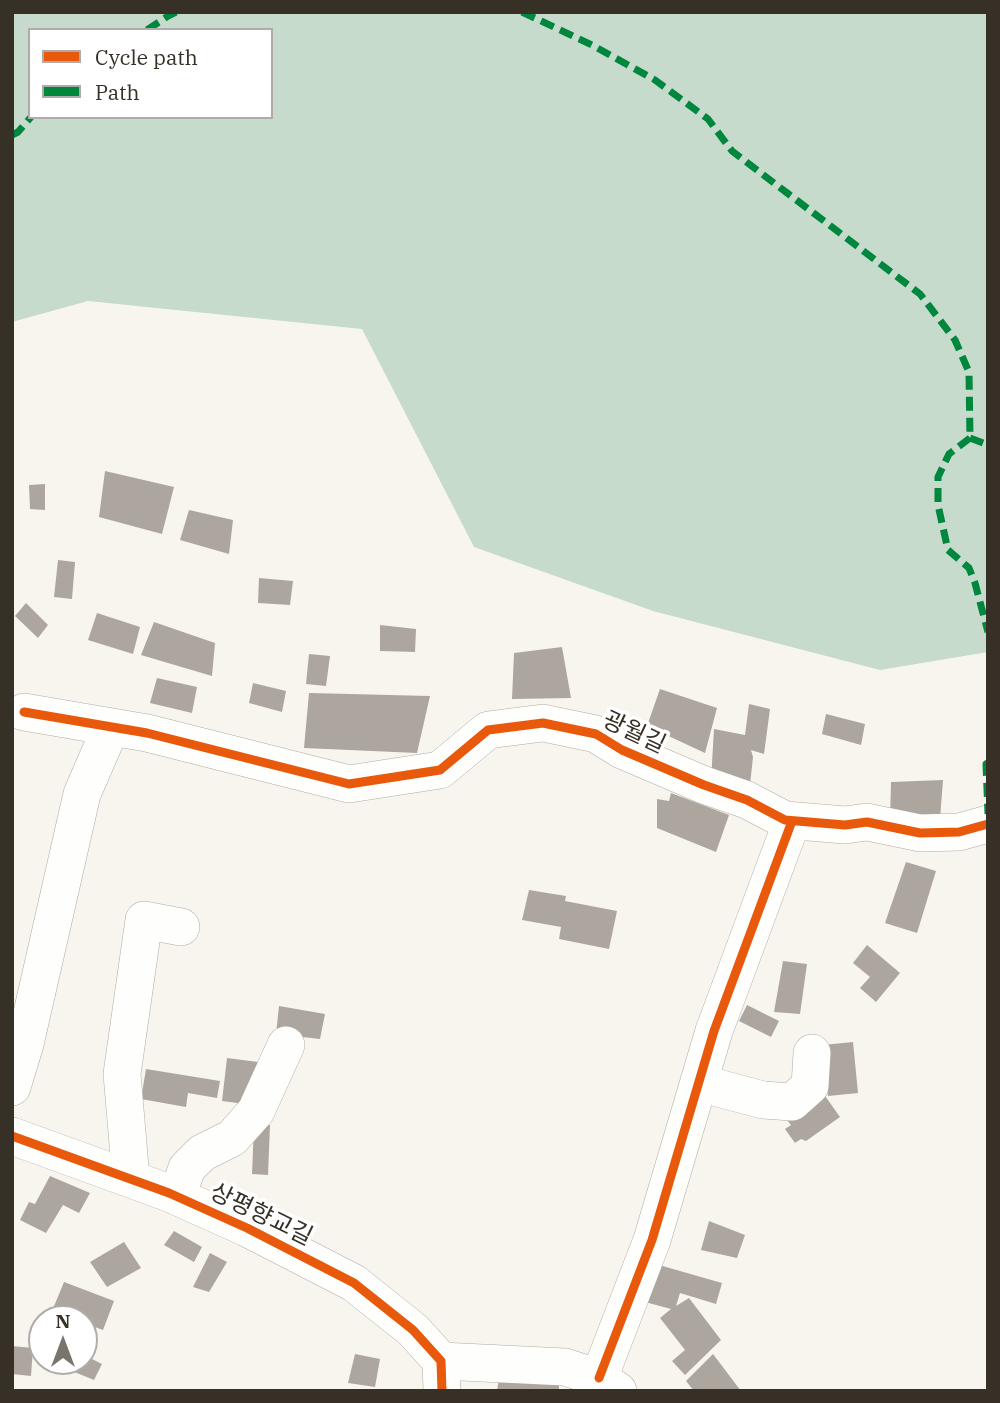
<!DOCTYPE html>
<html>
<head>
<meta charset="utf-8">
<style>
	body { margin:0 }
	#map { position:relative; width:1000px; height:1403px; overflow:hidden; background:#f8f5ef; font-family:"IBM Plex Serif",serif }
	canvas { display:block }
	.frame { position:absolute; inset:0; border:14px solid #363026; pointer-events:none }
	.legend { position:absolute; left:28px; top:28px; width:245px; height:91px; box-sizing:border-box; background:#fff; border:2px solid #afaca8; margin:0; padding:9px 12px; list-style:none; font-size:21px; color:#363026 }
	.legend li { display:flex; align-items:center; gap:14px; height:35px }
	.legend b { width:35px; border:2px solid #afaca8 }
	.north { position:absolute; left:28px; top:1305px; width:70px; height:70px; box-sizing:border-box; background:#fff; border:2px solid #afaca8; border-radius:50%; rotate:0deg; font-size:19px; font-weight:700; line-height:28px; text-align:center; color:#363026 }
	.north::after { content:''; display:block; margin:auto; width:24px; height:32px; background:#7a756c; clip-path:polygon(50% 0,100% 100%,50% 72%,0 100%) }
</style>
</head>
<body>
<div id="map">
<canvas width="1000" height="1403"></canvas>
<div class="frame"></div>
<ul class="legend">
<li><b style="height:9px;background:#e8590c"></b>Cycle path</li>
<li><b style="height:9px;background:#00873e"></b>Path</li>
</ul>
<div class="north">N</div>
</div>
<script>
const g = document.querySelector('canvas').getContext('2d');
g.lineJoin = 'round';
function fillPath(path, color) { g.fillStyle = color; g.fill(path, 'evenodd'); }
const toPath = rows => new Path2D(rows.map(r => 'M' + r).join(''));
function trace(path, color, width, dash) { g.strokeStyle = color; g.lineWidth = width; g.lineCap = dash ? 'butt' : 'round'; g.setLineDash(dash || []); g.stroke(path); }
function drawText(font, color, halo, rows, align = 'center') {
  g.font = font + ' "IBM Plex Serif","Noto Sans KR",serif'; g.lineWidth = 7; g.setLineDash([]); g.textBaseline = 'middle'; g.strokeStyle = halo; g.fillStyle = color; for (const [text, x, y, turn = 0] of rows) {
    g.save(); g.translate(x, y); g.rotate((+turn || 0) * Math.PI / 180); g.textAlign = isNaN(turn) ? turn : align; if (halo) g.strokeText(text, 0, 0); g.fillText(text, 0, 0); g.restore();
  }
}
fillPath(toPath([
	[12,12,988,12,988,652,880,670,653,611,474,547,362,329,88,301,12,322],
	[30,30,271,30,271,117,30,117]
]), '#c6dbcb');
fillPath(toPath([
	[105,471,174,487,162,534,99,517],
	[45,484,45,510,30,509,29,485],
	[189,510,233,520,229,554,180,540],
	[58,560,75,562,72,599,54,597],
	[259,578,293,581,290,605,258,603],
	[26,603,48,625,38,638,15,616],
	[97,613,140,627,133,654,88,640],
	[154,622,215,643,212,676,141,655],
	[380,625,416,629,415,652,380,651],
	[562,647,571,698,512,699,514,653],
	[309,654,330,656,326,686,306,684],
	[157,678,197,687,192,713,150,703],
	[253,683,286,691,282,712,249,703],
	[660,689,717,708,705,753,647,726],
	[309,693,430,696,417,753,304,748],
	[749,704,770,709,764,754,751,750,753,757,749,794,711,780,714,729,745,735],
	[826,714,865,724,861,745,822,734],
	[943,780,940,819,890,821,891,782],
	[671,793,729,815,716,852,657,828,657,799,669,801],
	[906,862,936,871,917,933,885,923],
	[529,890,566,896,565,901,617,911,609,949,559,939,561,927,522,920],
	[867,945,900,973,876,1002,860,988,870,977,853,963],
	[783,961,807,964,800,1014,774,1012],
	[747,1005,779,1021,771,1037,739,1021],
	[279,1006,325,1014,320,1039,276,1034],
	[853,1042,858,1093,828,1096,823,1045],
	[227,1058,258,1062,253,1105,222,1101],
	[146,1069,220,1081,217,1098,188,1093,186,1107,141,1099],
	[823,1093,840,1117,806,1141,801,1139,795,1143,785,1129,791,1125,787,1120],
	[254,1124,270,1125,268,1175,252,1174],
	[50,1176,90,1193,79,1213,63,1205,46,1233,20,1220,29,1202,35,1204],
	[709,1221,745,1235,737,1258,701,1250],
	[174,1231,202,1247,194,1262,164,1245],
	[124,1242,141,1268,107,1287,90,1262],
	[210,1253,227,1262,209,1292,193,1287],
	[659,1265,722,1283,716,1304,680,1293,676,1306,689,1298,721,1340,685,1375,672,1361,685,1350,660,1318,671,1309,645,1302],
	[64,1282,114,1301,103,1330,84,1323,84,1319,73,1319,52,1311],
	[12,1346,33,1348,31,1376,12,1374],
	[355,1354,380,1359,375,1387,348,1383],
	[713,1354,741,1391,694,1391,686,1381],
	[84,1355,102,1364,94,1380,55,1364,55,1361,84,1361],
	[500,1371,559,1380,559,1391,497,1391]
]), '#ada69f');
const minor = toPath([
	[24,712,147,733,349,784,440,770,488,730,543,723,596,734,622,750,704,785,747,800,785,820,845,825,867,822,920,833,959,832,988,824],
	[699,1083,763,1100,792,1102,810,1086,812,1053],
	[12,1087,25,1044,82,794,111,727],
	[12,1136,169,1193,247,1228,354,1283,413,1330,441,1361,442,1391],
	[131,1179,122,1074,144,920,181,927],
	[177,1196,187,1168,202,1153,232,1138,256,1111,286,1045],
	[441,1361,565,1367,599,1378,618,1391],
	[599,1378,652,1240,714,1031,792,821]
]);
trace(minor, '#b0aca5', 38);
trace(minor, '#fefefd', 37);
trace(toPath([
	[522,12,592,45,655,80,708,119,732,151,920,294,955,340,969,372,970,438],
	[147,30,168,16,176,12],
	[12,135,18,132,31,117],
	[970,438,949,454,938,477,938,505,948,550,969,568,975,583,988,632],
	[970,438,988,445],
	[988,763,986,764,988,814]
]), '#00873e', 7, [14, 7]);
trace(toPath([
	[24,712,147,733,349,784,440,770,488,730,543,723,596,734,622,750,704,785,747,800,785,820,845,825,867,822,920,833,959,832,988,824],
	[12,1136,169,1193,247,1228,354,1283,413,1330,441,1361,442,1391],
	[599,1378,652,1240,714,1031,792,821]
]), '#e8590c', 9);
drawText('24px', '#363026', '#fff', [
	["광월길",634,733,25],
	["상평향교길",261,1215,26]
]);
</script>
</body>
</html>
